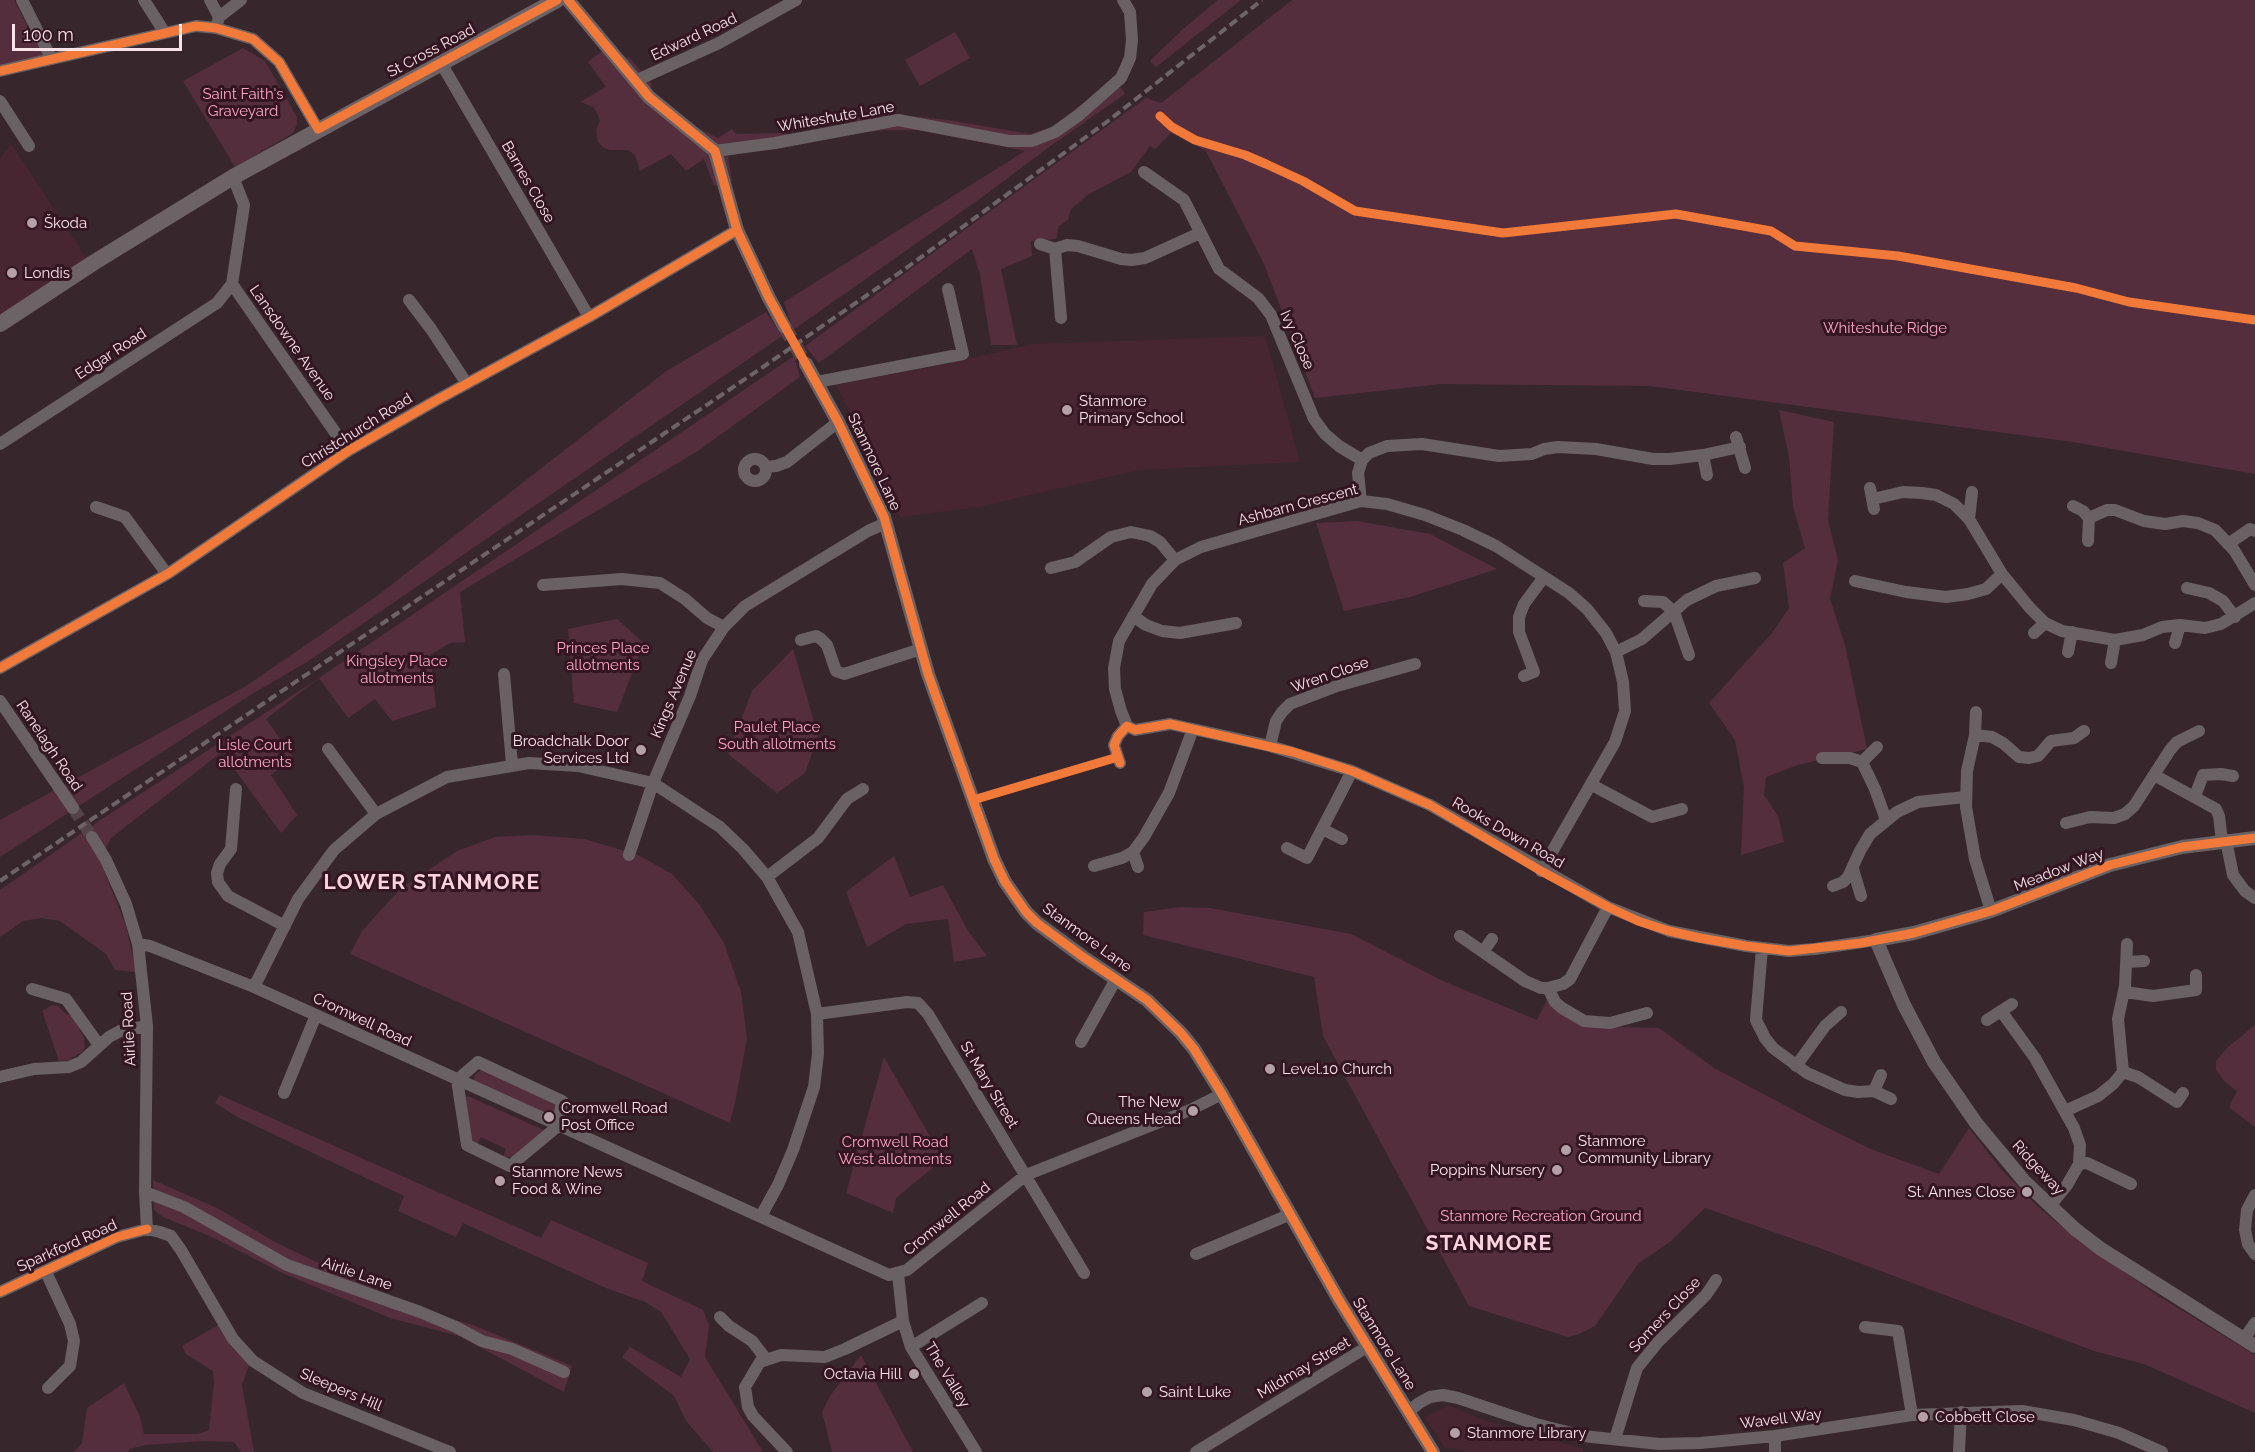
<!DOCTYPE html>
<html>
<head>
<meta charset="utf-8">
<style>
	body { margin:0 }
	#map { position:relative; width:2255px; height:1452px; overflow:hidden; background:#37272c; font-family:Raleway,sans-serif }
	canvas { display:block }
	.scale { position:absolute; left:12px; top:24px; width:170px; height:27px; box-sizing:border-box; border:3px solid #f8e3e9; border-top:0; padding-left:8px; font-size:18px; line-height:21px; white-space:nowrap; color:#f8e3e9; -webkit-text-stroke:4px #331621; paint-order:stroke }
</style>
</head>
<body>
<div id="map">
<canvas width="2255" height="1452"></canvas>
<div class="scale">100 m</div>
</div>
<script>
const g = document.querySelector('canvas').getContext('2d');
g.lineJoin = 'round';
function fillPath(path, color) { g.fillStyle = color; g.fill(path, 'evenodd'); }
const toPath = rows => new Path2D(rows.map(r => 'M' + r).join(''));
function trace(path, color, width, dash) { g.strokeStyle = color; g.lineWidth = width; g.lineCap = dash ? 'butt' : 'round'; g.setLineDash(dash || []); g.stroke(path); }
function drawText(font, color, halo, rows, align = 'center') {
  g.font = font + ' Raleway,sans-serif'; g.lineWidth = 6; g.setLineDash([]); g.textBaseline = 'middle'; g.strokeStyle = halo; g.fillStyle = color; for (const [text, x, y, turn = 0] of rows) {
    g.save(); g.translate(x, y); g.rotate((+turn || 0) * Math.PI / 180); g.textAlign = isNaN(turn) ? turn : align; if (halo) g.strokeText(text, 0, 0); g.fillText(text, 0, 0); g.restore();
  }
}
fillPath(toPath([
	[11,143,86,258,0,315,0,159],
	[1265,336,1300,462,1139,470,978,507,901,517,888,504,862,435,836,385,941,365,1033,344],
	[1448,1405,1480,1419,1584,1449,1583,1452,1466,1452,1452,1448,1446,1449,1425,1418]
]), '#472531');
fillPath(toPath([
	[0,0,14,0,43,56,0,65],
	[1218,0,1241,0,1156,67,1150,61,1183,29],
	[1292,0,2255,0,2255,474,2073,442,1650,386,1441,384,1315,398,1264,264,1206,151,1171,133,1155,149,1150,146,1131,172,1089,194,1071,209,1068,220,1059,226,1056,239,1031,241,1032,256,1001,269,1017,345,991,345,980,275,972,249,819,363,805,346,1146,98,1161,103],
	[955,32,970,58,920,86,905,60],
	[243,48,265,61,297,117,297,124,293,133,235,167,183,81],
	[606,48,617,64,629,57,652,84,649,91,682,120,718,138,732,129,736,134,787,133,792,143,728,156,732,181,714,186,704,159,686,171,671,154,640,171,635,155,628,150,610,150,604,148,598,142,596,130,600,121,597,113,593,107,580,102,606,87,588,62],
	[1121,88,1125,94,1049,147,981,198,793,330,784,302,1025,151,918,130,886,130,852,134,846,121,883,113,948,120,1030,134,1052,127,1101,89],
	[766,312,782,336,307,662,252,694,0,857,0,820,246,686,377,596,665,372],
	[794,356,800,377,698,451,460,592,465,642,450,643,430,655,436,707,392,721,375,699,348,718,319,678,266,719,293,757,271,775,297,815,281,833,222,752,111,838,100,860,126,926,136,972,115,970,106,954,60,921,42,918,23,921,0,937,0,890,102,819,319,678],
	[1779,410,1834,422,1828,520,1838,560,1830,599,1845,645,1867,749,1798,765,1766,777,1764,795,1778,816,1784,842,1741,855,1744,787,1735,740,1709,703,1772,633,1789,608,1783,563,1805,548,1793,506,1789,457],
	[1357,521,1430,534,1497,569,1410,597,1344,611,1316,523],
	[617,619,646,645,640,653,617,712,574,703,568,629],
	[793,649,818,736,805,773,777,793,728,754,752,691],
	[534,835,584,839,638,855,672,874,699,904,724,943,741,992,747,1038,736,1098,730,1123,350,954,362,931,400,889,457,851,495,837],
	[894,856,910,897,943,885,968,931,987,956,954,962,948,919,906,924,867,947,846,892],
	[1180,907,1210,908,1351,934,1443,981,1537,1020,1548,998,1586,1023,1620,1027,1659,1028,1714,1068,1826,1127,1873,1150,1939,1174,1969,1128,2000,1168,2037,1206,2079,1241,2160,1297,2255,1355,2255,1413,2144,1364,2094,1351,1822,1249,1705,1208,1671,1241,1638,1264,1595,1326,1579,1334,1568,1337,1469,1306,1323,1036,1314,977,1143,935,1144,912],
	[52,1005,58,1006,66,1014,73,1016,84,1038,85,1047,82,1052,68,1060,59,1061,42,1011],
	[2255,1025,2255,1127,2229,1107,2237,1091,2224,1081,2216,1070,2216,1061,2228,1047],
	[884,1057,943,1159,896,1198,893,1213,846,1193],
	[482,1069,554,1100,558,1109,551,1120,473,1083,475,1075],
	[220,1095,541,1238,551,1220,648,1263,642,1281,703,1310,709,1326,705,1357,763,1452,713,1452,686,1421,674,1396,622,1357,630,1347,681,1377,690,1359,661,1312,645,1302,606,1288,463,1223,456,1237,398,1211,404,1196,239,1118,215,1103],
	[468,1096,546,1131,515,1157,503,1157,506,1149,481,1137,477,1145,473,1141,469,1134,464,1100],
	[153,1180,217,1208,275,1242,358,1282,439,1316,473,1325,572,1366,564,1392,459,1336,390,1318,280,1272,214,1238,163,1217,154,1210],
	[218,1325,231,1347,249,1365,242,1385,254,1452,241,1452,234,1442,205,1441,145,1445,130,1449,128,1452,74,1452,82,1443,87,1408,124,1383,140,1417,144,1434,198,1434,209,1430,214,1383,213,1371,186,1354,182,1346],
	[861,1355,913,1452,832,1452,822,1412,830,1396]
]), '#542e3c');
trace(toPath([
	[73,808,92,837]
]), '#544348', 12, [12, 6]);
trace(toPath([
	[784,326,806,364]
]), '#544348', 14, [14, 7]);
trace(toPath([
	[22,0,51,58],
	[144,0,165,33],
	[210,0,219,17],
	[216,28,219,17,241,0],
	[441,63,589,317],
	[0,71,196,26,216,28,253,39,279,62,318,129],
	[635,81,719,43,796,0],
	[0,101,29,146],
	[715,151,775,143,898,120,1009,141,1032,141,1055,132,1079,115,1121,78,1130,58,1132,40,1130,12,1123,0],
	[1144,172,1184,200,1219,269,1258,298,1271,315,1314,419,1325,434,1339,446,1362,460],
	[233,177,244,205,232,284,348,451],
	[1040,244,1055,249,1067,245,1078,246,1121,259,1132,260,1145,258,1200,233],
	[1055,249,1061,318],
	[409,300,431,329,467,384],
	[817,382,963,354,948,289],
	[1736,437,1745,468],
	[0,444,217,303,232,284],
	[1703,455,1707,475],
	'744 470a11 11 0 1 1 22 0a11 11 0 1 1-22 0Z',
	[766,467,776,466,787,462,838,422],
	[1870,488,1874,509],
	[1873,499,1903,492,1922,493,1936,495,1954,504,1969,519,2002,574,2030,608,2045,623,2062,631,2115,640,2143,635,2162,627,2180,625,2205,628,2221,624,2255,603],
	[1361,501,1358,473,1362,460,1369,453,1387,446,1422,444,1499,456,1532,454,1544,449,1558,447,1596,449,1653,459,1670,459,1703,455,1740,447],
	[2073,506,2083,511,2089,518,2088,541],
	[96,507,125,517,167,574],
	[2089,518,2107,510,2115,510,2144,521,2165,524,2183,521,2198,523,2215,530,2234,550,2255,585],
	[1969,519,1972,492],
	[2228,544,2250,529,2255,531],
	[1051,568,1075,562,1111,537,1131,532,1150,536,1160,542,1175,560],
	[1855,581,1906,592,1946,597,1968,594,1986,589,2002,574],
	[543,585,622,579,660,583,685,599,707,618,724,627],
	[2187,588,2209,593,2223,601,2235,617],
	[1644,601,1663,602,1674,612,1689,655],
	[1133,616,1146,625,1162,631,1180,633,1236,623],
	[2034,633,2045,623],
	[801,640,816,636,821,639,827,645,836,671,844,674,921,649],
	[2175,643,2180,625],
	[1616,652,1642,639,1687,600,1716,586,1755,578],
	[2068,652,2072,632],
	[2111,663,2115,640],
	[0,668,169,573,348,451,435,401,589,317,737,230],
	[504,674,512,764],
	[1524,676,1534,672,1519,632,1519,617,1524,604,1544,577],
	[0,701,73,808],
	[1127,726,1121,711,1115,689,1114,668,1119,641,1152,584,1175,560,1201,547,1361,501,1387,504,1425,515,1463,530,1496,546,1569,593,1587,609,1606,633,1616,652,1623,682,1625,711,1615,742,1541,871],
	[1127,726,1135,730,1170,724,1270,746,1352,771,1430,805,1608,907,1669,931,1746,946,1789,951,1815,949,1876,940],
	[1975,735,1976,712],
	[1270,746,1276,721,1282,712,1290,704,1337,686,1415,664],
	[328,749,376,814],
	[1822,758,1850,758,1862,762,1875,789,1886,820],
	[1862,762,1877,747],
	[1120,763,1114,745,1118,736,1127,726],
	[2154,775,2216,809,2219,816,2222,841],
	[1592,785,1652,817,1682,809],
	[236,789,231,849,220,864,217,873,218,882,228,896,285,926],
	[2195,796,2203,775,2221,774,2233,776],
	[2066,823,2090,817,2114,818,2125,814,2134,806,2170,750,2177,742,2199,731],
	[1322,829,1342,839],
	[92,837,106,860,126,904,138,944,147,1026,145,1192,147,1229],
	[2226,840,2233,875,2245,891,2255,898],
	[1287,848,1307,858,1352,771],
	[1133,852,1138,867],
	[629,855,653,783,690,696,702,660,724,627,745,606,868,531,886,523],
	[1094,866,1122,858,1133,852,1144,837,1169,793,1193,729],
	[1853,869,1861,896],
	[767,877,818,838,847,799,863,789],
	[1833,886,1843,882,1848,877,1860,851,1870,834,1897,812,1918,802,1965,797],
	[1991,911,1975,859,1966,807,1967,771,1975,735,1992,737,2003,743,2019,757,2029,758,2038,756,2051,741,2074,738,2084,731],
	[1460,936,1525,981,1541,988,1548,988,1563,984,1570,979,1608,907],
	[138,944,150,946,254,987,889,1275,907,1270,1026,1175,1190,1110,1222,1094],
	[1762,948,1756,1020,1765,1038,1773,1048,1807,1073,1845,1090,1858,1092,1874,1091,1881,1075],
	[1483,952,1492,939],
	[2127,962,2144,961],
	[254,987,298,899,334,850,376,814,447,777,529,763,578,766,653,783,720,827,743,849,767,877,798,932,817,1014,818,1054,814,1087,793,1150,778,1185,761,1216],
	[1548,988,1555,1002,1562,1008,1584,1021,1610,1023,1647,1013],
	[32,989,66,999,99,1045],
	[2125,992,2153,996,2196,990,2196,975],
	[2001,1011,2035,1058,2074,1128,2080,1145,2079,1164,2067,1185,2050,1206],
	[817,1014,907,1002,918,1003,928,1014,1084,1273],
	[1987,1020,2012,1004],
	[1081,1042,1116,979],
	[478,1062,562,1101,558,1126,510,1166,467,1145,457,1080,478,1062],
	[1796,1066,1825,1026,1841,1012],
	[2123,1072,2138,1077,2177,1102,2183,1093],
	[0,1077,34,1069,69,1067,81,1062,109,1037,120,1031,147,1026],
	[1874,1091,1891,1099],
	[284,1093,316,1015],
	[2065,1111,2098,1096,2113,1084,2123,1072,2118,1019,2125,986,2127,944],
	[2079,1164,2087,1163,2131,1184],
	[145,1192,184,1207,287,1265,420,1312,456,1327,482,1341,512,1349,564,1372],
	[2255,1195,2247,1210,2245,1230,2248,1244,2255,1254],
	[1196,1254,1291,1214],
	[46,1272,70,1324,74,1341,70,1366,48,1388],
	[898,1274,903,1321,911,1347,976,1452],
	[0,1292,117,1237,147,1229,160,1232,171,1236,181,1250,233,1339,253,1361,303,1393,450,1452],
	[720,1317,729,1326,752,1341,766,1359],
	[1865,1327,1898,1331,1912,1415],
	[2244,1339,2255,1323],
	[911,1347,982,1303],
	[1408,1412,1419,1403,1430,1397,1443,1395,1458,1398,1536,1424,1583,1436,1659,1444,1700,1443,1775,1436,1912,1415,2022,1411,2074,1420,2119,1433,2162,1452],
	[1775,1436,1775,1452],
	[1615,1439,1637,1368,1658,1342,1706,1295,1716,1280],
	[787,1452,753,1416,748,1407,745,1387,760,1362,781,1355,825,1357,845,1349,903,1321],
	[1196,1452,1367,1347],
	[1959,1452,1961,1412]
]), '#696163', 12);
trace(toPath([
	[568,0,649,97,715,151,737,230,769,298,784,326],
	[806,364,838,422,884,517,928,674,994,859,1005,882,1026,912,1037,923,1083,957,1147,1000,1181,1033,1194,1049,1222,1094,1339,1300,1433,1452],
	[2255,838,2182,847,2110,865,1991,911,1914,933,1876,940,1904,1005,1934,1062,1976,1123,2024,1181,2075,1229,2101,1249,2255,1346]
]), '#696163', 14);
trace(toPath([
	[0,324,93,263,233,177,557,0]
]), '#6d6266', 16);
trace(toPath([
	[0,881,763,367,902,271,1108,121,1262,0]
]), '#6e6368', 4, [9, 4.5]);
trace(toPath([
	[568,0,649,97,715,151,737,230,769,298,838,422,884,517,928,674,994,859,1005,882,1026,912,1037,923,1083,957,1147,1000,1181,1033,1194,1049,1222,1094,1339,1300,1433,1452],
	[0,71,196,26,216,28,253,39,279,62,318,129,557,0],
	[1160,116,1172,127,1195,140,1245,155,1266,164,1303,181,1355,211,1503,233,1676,214,1771,231,1795,246,1898,256,2076,288,2129,302,2255,320],
	[0,668,169,573,348,451,435,401,589,317,737,230],
	[1120,763,1114,745,1118,736,1127,726,1135,730,1170,724,1293,752,1352,771,1430,805,1541,871,1608,907,1638,921,1669,931,1700,938,1746,946,1789,951,1861,943,1914,933,1991,911,2110,865,2182,847,2255,838],
	[973,800,1118,757],
	[0,1292,117,1237,147,1229]
]), '#f17a3a', 9);
for (const [x, y, r, color] of [
	[32,223,6,"#b4a1a7"],
	[12,273,6,"#b4a1a7"],
	[1067,410,6,"#b4a1a7"],
	[641,750,6,"#b4a1a7"],
	[1270,1069,6,"#b4a1a7"],
	[1193,1111,6,"#b4a1a7"],
	[549,1117,6,"#b4a1a7"],
	[1566,1150,6,"#b4a1a7"],
	[1557,1170,6,"#b4a1a7"],
	[500,1181,6,"#b4a1a7"],
	[2027,1192,6,"#b4a1a7"],
	[914,1374,6,"#b4a1a7"],
	[1147,1392,6,"#b4a1a7"],
	[1923,1417,6,"#b4a1a7"],
	[1455,1433,6,"#b4a1a7"]
]) { const dot = new Path2D(); dot.arc(x, y, r, 0, 2 * Math.PI); g.fillStyle = color; g.fill(dot); trace(dot, '#331621', 2); }
drawText('15px', '#f8e3e9', '#331621', [
	["Edward Road",694,37,-25],
	["St Cross Road",431,51,-28],
	["Whiteshute Lane",836,117,-10],
	["Barnes Close",528,182,60],
	["Ivy Close",1297,340,66],
	["Lansdowne Avenue",292,343,55],
	["Edgar Road",111,354,-33],
	["Christchurch Road",357,431,-32],
	["Stanmore Lane",874,462,65],
	["Ashbarn Crescent",1298,505,-15],
	["Wren Close",1330,675,-19],
	["Kings Avenue",674,694,-67],
	["Ranelagh Road",49,746,56],
	["Rooks Down Road",1508,833,30],
	["Meadow Way",2059,870,-21],
	["Stanmore Lane",1087,938,36],
	["Cromwell Road",362,1020,25],
	["Airlie Road",129,1029,-93],
	["St Mary Street",989,1085,59],
	["Ridgeway",2038,1168,47],
	["Cromwell Road",947,1219,-39],
	["Sparkford Road",67,1246,-24],
	["Airlie Lane",357,1274,19],
	["Somers Close",1665,1315,-47],
	["Stanmore Lane",1384,1344,58],
	["Mildmay Street",1304,1368,-31],
	["The Valley",947,1375,59],
	["Sleepers Hill",341,1390,23],
	["Wavell Way",1781,1419,-7]
]);
drawText('15px', '#fda4c2', '#331621', [
	["Saint Faith's",243,94],
	["Graveyard",243,111],
	["Whiteshute Ridge",1885,328],
	["Princes Place",603,648],
	["allotments",603,665],
	["Kingsley Place",397,661],
	["allotments",397,678],
	["Paulet Place",777,727],
	["South allotments",777,744],
	["Lisle Court",255,745],
	["allotments",255,762],
	["Cromwell Road",895,1142],
	["West allotments",895,1159],
	["Stanmore Recreation Ground",1541,1216]
]);
drawText('15px', '#f8e3e9', '#331621', [
	["Škoda",44,223],
	["Londis",24,273],
	["Stanmore",1079,401],
	["Primary School",1079,418],
	["Broadchalk Door",629,741,"right"],
	["Services Ltd",629,758,"right"],
	["Level.10 Church",1282,1069],
	["The New",1181,1102,"right"],
	["Queens Head",1181,1119,"right"],
	["Cromwell Road",561,1108],
	["Post Office",561,1125],
	["Stanmore",1578,1141],
	["Community Library",1578,1158],
	["Poppins Nursery",1545,1170,"right"],
	["Stanmore News",512,1172],
	["Food & Wine",512,1189],
	["St. Annes Close",2015,1192,"right"],
	["Octavia Hill",902,1374,"right"],
	["Saint Luke",1159,1392],
	["Cobbett Close",1935,1417],
	["Stanmore Library",1467,1433]
], 'left');
g.letterSpacing = '1.5px';
drawText('bold 21px', '#fbd3df', '#331621', [
	["LOWER STANMORE",432,883],
	["STANMORE",1489,1244]
]);
g.letterSpacing = '0px';
</script>
</body>
</html>
